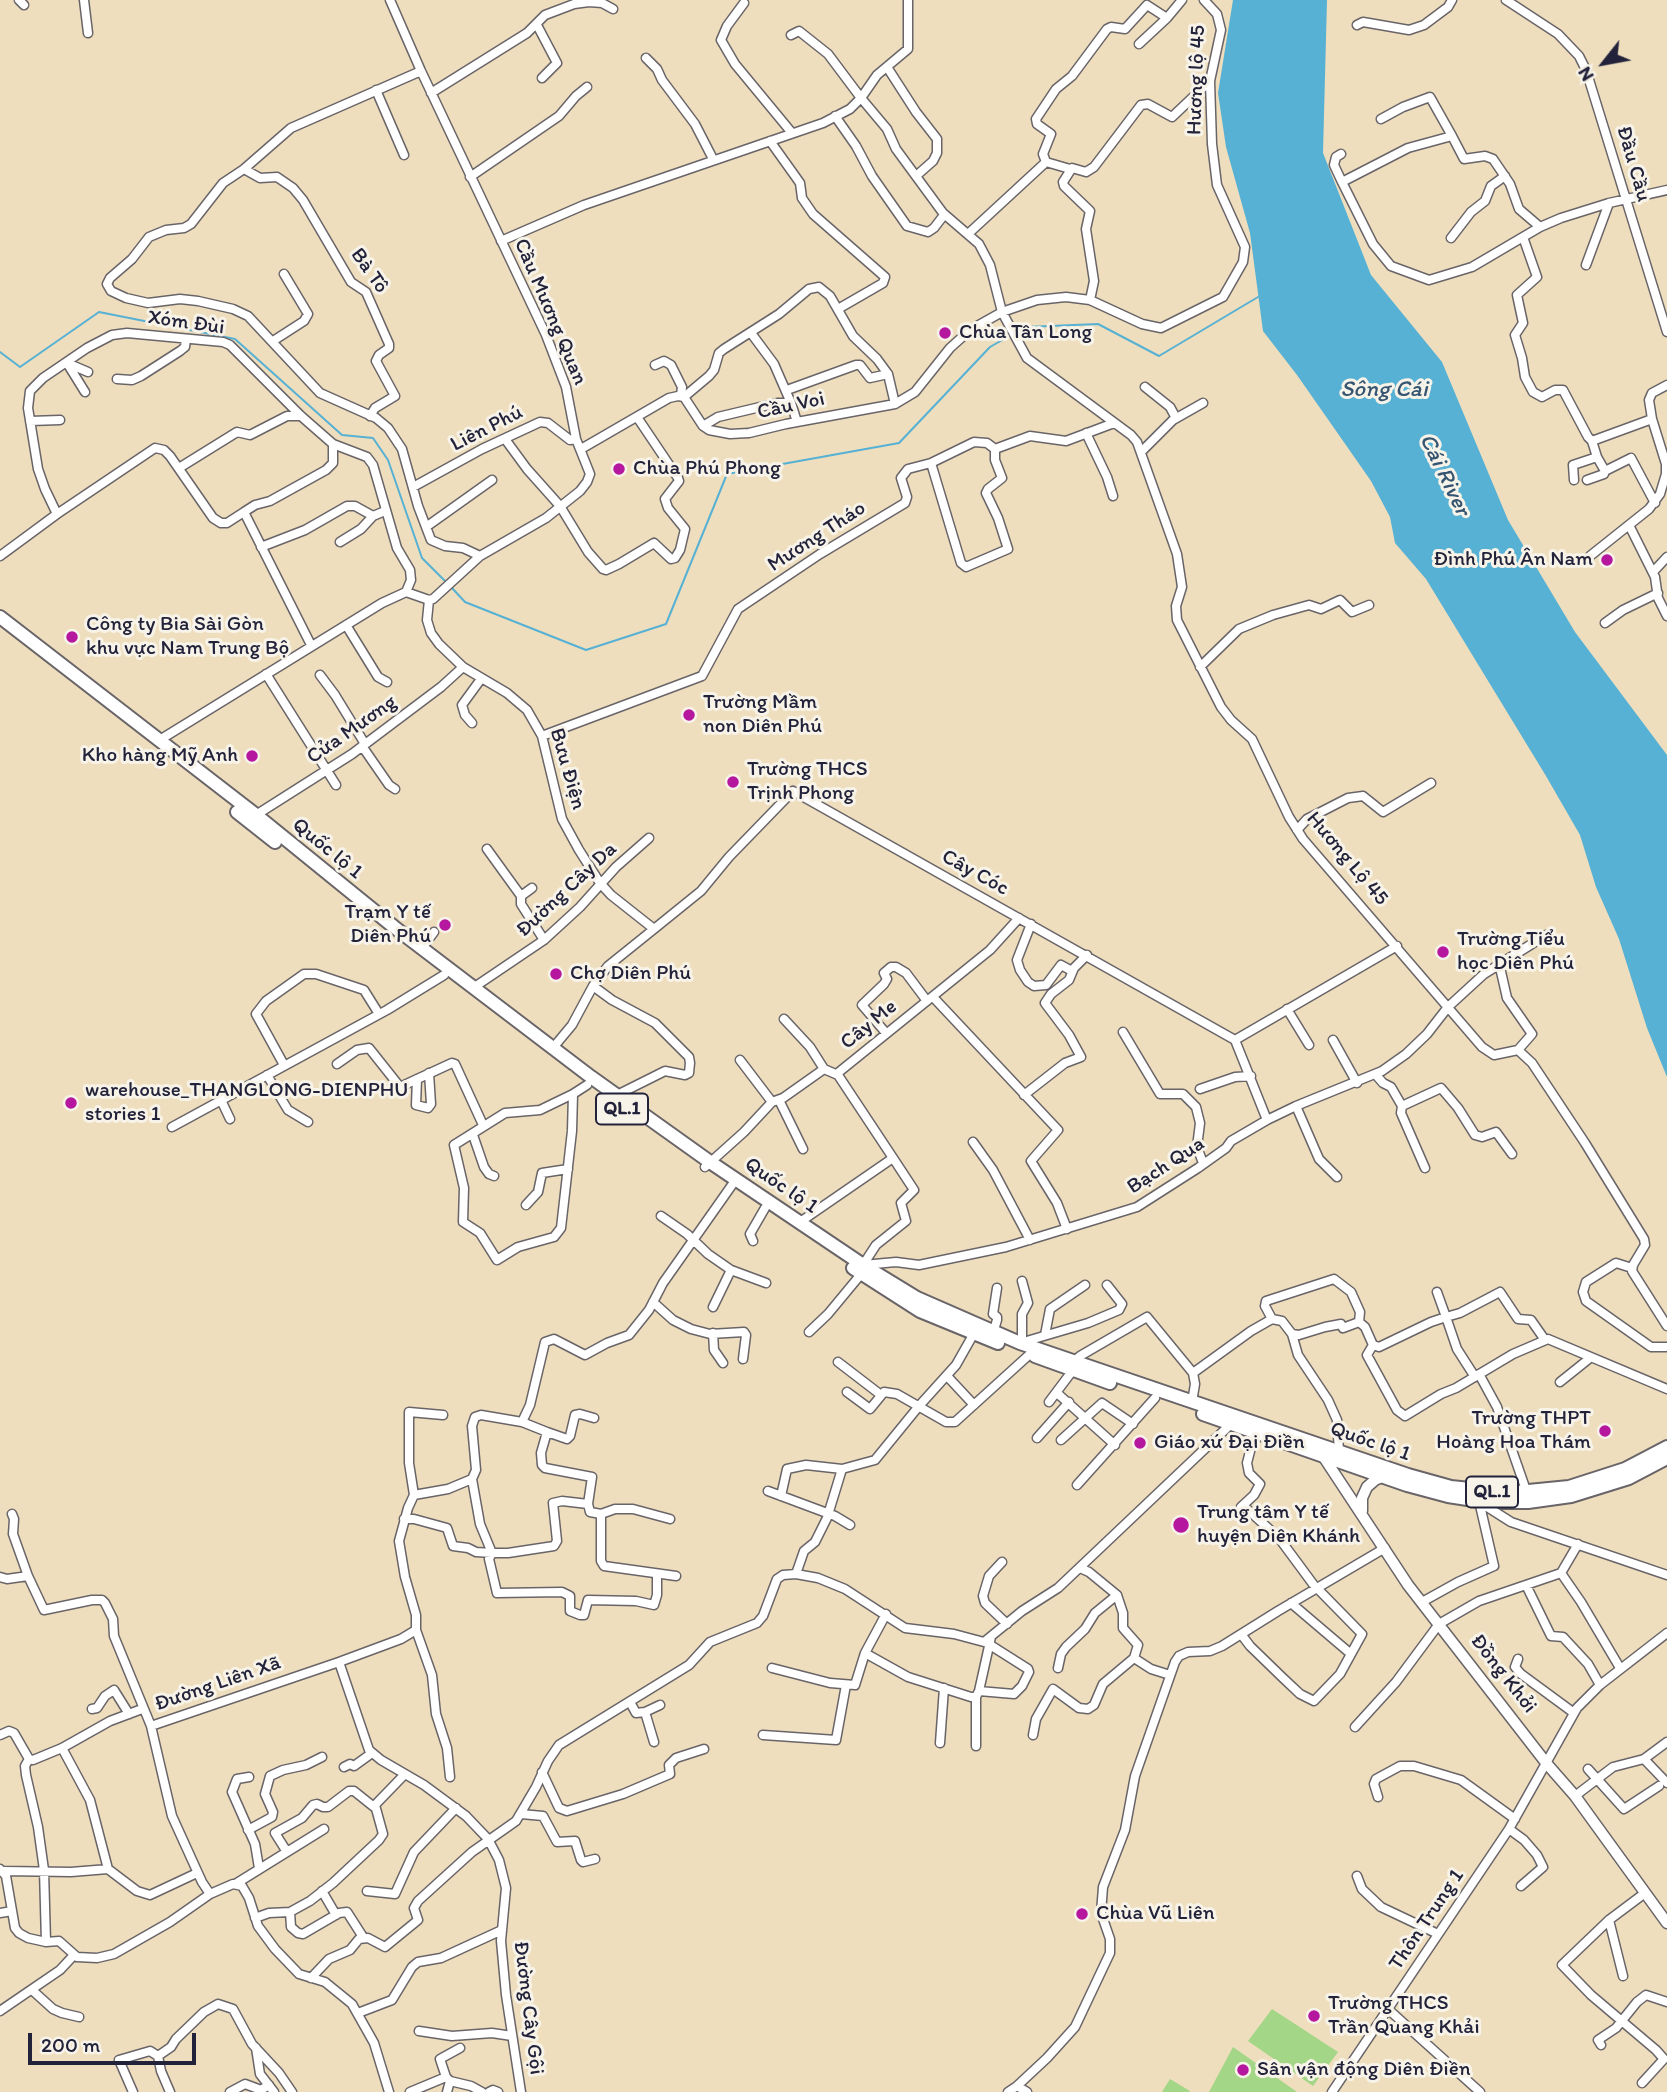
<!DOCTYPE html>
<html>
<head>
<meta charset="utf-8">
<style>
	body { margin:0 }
	#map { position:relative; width:1667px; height:2092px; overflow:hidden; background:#eedebd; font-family:Itim,sans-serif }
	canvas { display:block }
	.north { position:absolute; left:1569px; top:28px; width:70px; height:70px; -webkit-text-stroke:5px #f7f3e8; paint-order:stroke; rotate:239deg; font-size:19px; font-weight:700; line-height:28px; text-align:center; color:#22223b }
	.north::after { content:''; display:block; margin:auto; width:24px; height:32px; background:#22223b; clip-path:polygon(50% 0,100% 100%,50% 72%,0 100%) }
	.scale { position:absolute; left:28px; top:2033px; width:168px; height:32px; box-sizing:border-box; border:4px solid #22223b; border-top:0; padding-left:9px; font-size:21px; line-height:24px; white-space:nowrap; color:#22223b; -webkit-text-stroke:5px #f7f3e8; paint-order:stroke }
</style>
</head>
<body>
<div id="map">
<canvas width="1667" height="2092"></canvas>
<div class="north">N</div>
<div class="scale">200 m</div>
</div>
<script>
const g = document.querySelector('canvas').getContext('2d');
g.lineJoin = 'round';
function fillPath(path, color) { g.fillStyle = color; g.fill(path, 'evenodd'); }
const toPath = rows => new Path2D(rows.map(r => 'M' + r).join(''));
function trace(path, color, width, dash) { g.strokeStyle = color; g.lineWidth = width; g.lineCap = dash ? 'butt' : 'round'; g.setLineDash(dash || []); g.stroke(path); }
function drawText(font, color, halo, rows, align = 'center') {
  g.font = font + ' Itim,sans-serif'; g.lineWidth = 6; g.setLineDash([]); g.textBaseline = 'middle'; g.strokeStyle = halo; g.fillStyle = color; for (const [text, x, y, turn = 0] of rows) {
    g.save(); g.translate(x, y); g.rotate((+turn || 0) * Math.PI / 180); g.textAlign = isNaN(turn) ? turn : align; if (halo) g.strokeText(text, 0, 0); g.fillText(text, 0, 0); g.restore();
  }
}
fillPath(toPath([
	[1272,2009,1338,2052,1313,2086,1248,2041],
	[1233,2047,1297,2092,1209,2092],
	[1170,2079,1190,2091,1189,2092,1162,2092]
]), '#a3d686');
fillPath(toPath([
	[1233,0,1327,0,1323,153,1371,275,1442,362,1508,520,1575,632,1667,755,1667,1077,1647,1028,1619,939,1596,887,1580,835,1546,776,1426,579,1395,543,1390,517,1371,481,1297,375,1263,331,1250,233,1226,147,1218,93]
]), '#56b1d4');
trace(toPath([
	[1016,332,1026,327,1098,324,1159,356,1258,297],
	[0,352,20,367,99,312,235,339,342,435,373,438,388,460,422,558,446,582],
	[452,588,465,602,586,650,666,624,727,474,899,443,990,347,1011,335]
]), '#56b1d4', 2);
const minor = toPath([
	[19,0,24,5],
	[84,0,88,33],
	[1506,0,1558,34,1579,56,1586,70,1667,332],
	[744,3,727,26,721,40,735,64,792,133],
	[537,25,557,63,542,78],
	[1357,25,1363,22,1409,30,1424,25,1448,7,1452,0],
	[791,35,799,31,828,54,861,98,887,129,896,149,943,213,979,244,990,265,1002,312,1027,358,1131,435,1137,442,1177,554,1182,587,1176,606,1177,620,1221,707,1231,720,1252,739,1289,817,1303,839,1482,1047,1494,1055,1518,1050,1532,1063,1585,1143,1644,1239,1645,1245,1633,1265,1632,1271,1667,1326],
	[1139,44,1167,18],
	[646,58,657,69,662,80,695,124,713,159],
	[887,67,916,112,937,139,937,153,933,161,916,176],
	[421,71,291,128,244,169,223,183,191,224,184,228,166,230,149,237,132,259,110,278,107,284,111,291,126,298,148,303,180,299,198,301,233,309,248,316,320,393,376,418,388,428,402,449,418,506,431,540,445,546,463,548,480,556],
	[376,90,404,155],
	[431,93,527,33,545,15,574,4,589,2,602,3,613,9],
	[835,116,856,146,872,176,907,226,928,232,934,228,944,215],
	[1381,119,1403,107,1430,97,1452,136],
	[770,141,800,183,802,198,813,214,885,277,883,283,838,309],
	[1341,154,1336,157,1334,165,1342,182],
	[1046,162,1070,169],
	[244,169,260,178,277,177,293,188,303,200,351,282,366,292,389,344,389,348,379,355,376,361,395,396,375,408,370,416],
	[470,177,559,116,576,96,587,87],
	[1540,227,1519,209,1510,184,1493,159,1485,156,1464,159,1452,136,1408,148,1342,182,1373,244,1391,266,1429,280,1472,267,1540,227,1561,218,1609,203,1667,190],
	[968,234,1046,162,1043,154,1051,134,1037,124,1036,119,1056,89,1072,76,1107,29,1111,27,1125,29,1147,5,1167,18,1182,0],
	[1523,237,1537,277,1517,295,1523,323,1515,335,1522,358,1525,377,1533,392,1542,397,1555,390,1563,390,1588,437,1592,441,1652,419],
	[1451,238,1471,212,1485,201,1491,186,1505,176],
	[501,241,584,205,823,123,850,109,861,98,877,75,908,49,908,0],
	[1586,265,1609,203],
	[1090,300,1094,281,1086,229,1090,211,1064,186,1063,182,1072,168,1086,172,1094,167,1141,105,1148,104,1172,117,1210,81],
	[751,333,774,364,791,403],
	[273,341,304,321,308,314,284,274],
	[655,365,664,361,671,365,682,387,681,395],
	[117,379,132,380,141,376,180,351,185,347,186,339],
	[1145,387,1170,407,1176,418],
	[787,390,856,365,860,365,870,378,888,374],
	[85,392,67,363,88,372],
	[684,397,709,376,714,370,719,353,724,349,779,314,809,289,819,287,830,296,853,336,877,359,888,374,895,404],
	[30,421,60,420],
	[703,426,718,417,777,403,791,403,797,422],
	[1086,433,1107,477,1113,496],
	[505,439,527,469,560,506,588,552,603,569,606,570,619,564,654,543,671,559,675,558,680,550,685,529,668,508,665,499,679,481,678,478,637,417],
	[1592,441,1597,457,1605,471],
	[581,449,669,398,678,396,684,397,703,426,709,430,730,434,749,433,786,424,895,404,915,392,950,348,970,330,1002,312,1037,300,1066,297,1090,300,1142,324,1161,328,1223,297,1243,262,1245,247,1217,185,1212,144,1210,81,1221,30,1217,14,1204,0],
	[1142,451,1173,420,1203,403],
	[931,463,961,563,966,567,1008,549,998,518,986,493,988,489,1002,478,995,460,995,449],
	[179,468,237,432,250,435,287,416,301,416],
	[1574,480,1573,465,1597,457],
	[1587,480,1604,474,1605,471,1631,458,1655,503],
	[413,487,482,449,540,422,548,423,570,440,576,439],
	[57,514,155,448,164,450,170,456,213,518,221,523,227,523,244,512],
	[1629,525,1655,577,1658,598,1667,616],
	[426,527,492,480],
	[340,542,361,529,373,516],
	[261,547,305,530,347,506,355,506,373,516,385,511],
	[0,556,57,514,45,489,38,469,28,408,30,391,43,378,87,348,112,335,127,333,223,342,230,345,301,416,333,444,367,457,373,465,397,548,410,570,411,580,406,592],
	[1590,556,1649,509,1660,494,1666,474,1666,464,1652,419,1649,400,1652,393,1667,385],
	[1653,572,1667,557],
	[429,600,427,620,431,633,439,644,463,667,507,693,527,710,542,736,562,819,579,850,600,883,611,895,654,929,608,966,593,986,572,1025,552,1049],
	[1605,623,1623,610,1658,593],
	[346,625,378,677,387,682],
	[311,645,244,512,255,505,270,501,326,470,333,463,333,444],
	[1200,667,1239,629,1273,615,1309,605,1321,609,1340,600,1352,612,1369,605],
	[266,674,336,785],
	[320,675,335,695,365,744],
	[472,723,465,715,462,705,481,679],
	[542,736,702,676,738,609,820,554,905,503,907,497,901,478,908,469,931,463,974,442,987,443,995,449,1030,436,1066,441,1114,423],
	[158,741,382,603,406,592,429,600,433,599,480,556,546,518,580,491,587,482,590,474,576,439,566,387,546,335,421,71,390,0],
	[362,746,389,785,395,789],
	[256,815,352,754,441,687,463,667],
	[1297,830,1307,819,1348,798,1363,796,1383,812,1431,783],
	[487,849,521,896],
	[532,888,521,896,521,904,544,940],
	[1031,924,1017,960,1020,970,1028,982,1034,986,1046,985,1061,965,1072,971],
	[654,929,701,891,729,857,793,791,1235,1040,1267,1120],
	[422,948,434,932],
	[1499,963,1507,998,1532,1034,1518,1050],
	[593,986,612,1000,655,1023,689,1057,690,1063,689,1073,685,1075,665,1071,617,1095],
	[473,988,544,940,580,907,616,867,649,838],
	[933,997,1058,1130,1031,1161,1057,1203,1067,1229],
	[1287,1009,1309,1045],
	[784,1019,810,1047,824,1069],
	[1123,1032,1160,1094,1183,1094,1196,1107,1200,1123,1197,1147,1203,1163],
	[886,1033,862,1005,884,984,887,979,884,973,891,967,896,967,906,973,927,1001],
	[1235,1040,1397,946],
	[1333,1040,1357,1083],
	[740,1060,772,1102],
	[337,1064,357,1050,369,1048,400,1087,452,1063,455,1064,483,1125],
	[284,1065,256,1014,266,1001,304,974,316,974,364,990,379,1014],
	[267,1075,288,1110,308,1122],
	[1376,1075,1383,1083,1391,1087,1402,1106,1401,1113,1425,1168],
	[417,1079,416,1105,428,1108,431,1104,429,1073],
	[1200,1089,1235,1077,1251,1076],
	[573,1094,540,1110,505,1113,454,1145,464,1188,463,1222,480,1233,497,1260,518,1247,554,1237,561,1228,572,1131,573,1094,587,1085],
	[1024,1095,1065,1063,1081,1057,1069,1035,1045,1003,1051,994,1069,980,1074,968,1087,955],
	[221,1100,230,1119],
	[779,1100,803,1149],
	[1296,1106,1319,1159,1337,1177],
	[1402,1106,1441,1088,1458,1108,1475,1135,1482,1137,1496,1132,1512,1154],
	[172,1127,387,1010,444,975],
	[473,1135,484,1167,489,1174,494,1176],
	[973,1142,993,1170,1030,1240],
	[705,1167,744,1132,772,1102,783,1098,824,1069,838,1075],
	[526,1205,538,1192,542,1173,568,1169],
	[661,1216,687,1234,708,1254,731,1270,766,1283],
	[800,1222,893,1158,838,1075,839,1072,990,950,1019,918],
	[753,1241,750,1234,765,1208],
	[863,1265,896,1262,919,1265,1006,1247,1137,1207,1198,1168,1226,1148,1231,1141,1267,1120,1296,1106,1382,1071,1406,1054,1427,1034,1448,1007,1484,974,1546,935],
	[863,1265,876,1245,906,1221,901,1203,914,1190,893,1158],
	[1632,1268,1616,1263,1586,1282,1583,1292,1586,1301,1651,1347,1667,1347],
	[1437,1292,1446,1317,1460,1313,1500,1292,1518,1319,1531,1320,1545,1340],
	[653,1302,673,1320,691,1329,710,1334,744,1332,746,1335,743,1359],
	[713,1307,731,1270],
	[1272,1319,1265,1306,1266,1301,1334,1279,1351,1292,1360,1312,1359,1322],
	[809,1332,828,1314,862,1273],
	[713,1333,714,1350,723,1363],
	[993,1333,997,1320,997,1317,993,1314,997,1288],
	[1292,1334,1298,1355,1328,1400,1337,1420,1339,1452],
	[1045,1335,1050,1309,1085,1285],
	[1022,1342,1022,1314,1028,1303,1022,1281],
	[1020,1343,1088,1323,1119,1310,1122,1304,1107,1285],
	[1373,1345,1367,1355,1397,1410,1405,1416,1441,1394,1456,1388,1513,1354,1548,1339,1667,1389],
	[1074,1361,1080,1356,1147,1317,1193,1373],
	[838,1362,881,1395],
	[1479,1374,1497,1407,1527,1493],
	[947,1376,974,1405],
	[1560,1382,1590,1358],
	[847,1392,870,1409,884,1392,897,1394,946,1422,955,1422,1030,1354],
	[1057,1393,1115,1445],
	[1049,1402,1073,1370],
	[1192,1402,1195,1384,1193,1373,1251,1331,1272,1319,1282,1321,1292,1334,1299,1335,1325,1327,1341,1324,1343,1328,1359,1322,1365,1327,1373,1345,1379,1347,1431,1322,1446,1317,1457,1349,1475,1377],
	[547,1432,567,1439,570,1436,575,1415,580,1414,594,1418],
	[1037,1438,1069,1402],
	[1061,1440,1102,1403,1133,1424],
	[472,1479,480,1524,492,1553,508,1553,554,1546,557,1541,553,1503,562,1501,588,1504,592,1477,545,1468,542,1465,541,1453,547,1432,522,1422],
	[1077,1485,1155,1398],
	[768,1491,835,1516,850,1525],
	[414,1495,448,1489,472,1479,476,1470,472,1426,475,1417,481,1415,522,1422,530,1405,545,1342,554,1339,585,1355,607,1343,629,1335,649,1310,663,1283,732,1185],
	[414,1495,409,1463,409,1412,443,1415],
	[781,1496,787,1469,806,1465,842,1469,875,1460,919,1406,956,1365,973,1335],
	[1481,1503,1511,1522,1667,1575],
	[588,1504,590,1512,601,1514,601,1561,604,1566,676,1576],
	[1241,1507,1254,1495,1260,1484,1249,1473,1247,1463,1255,1432],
	[12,1514,14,1519,13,1534,28,1576],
	[601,1514,615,1509,633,1509,670,1519],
	[404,1519,414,1519,447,1528,453,1546,468,1548,476,1552,492,1553,489,1559,497,1593,562,1592,570,1596,570,1611,580,1615,584,1615,588,1600,636,1601,654,1605,657,1595,657,1574],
	[1002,1562,989,1576,983,1596,985,1603,1007,1624],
	[1080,1568,1089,1572,1117,1595,1123,1613,1123,1628,1138,1645,1134,1658],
	[1561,1573,1581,1602,1620,1668],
	[796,1574,804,1551,815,1542,827,1518,842,1469],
	[0,1577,7,1579,28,1576,44,1610,92,1600,102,1600,105,1603,113,1619,114,1636,151,1726,172,1816,202,1882,210,1894,233,1884,242,1886,249,1898,258,1926,275,1949,299,1974,325,1982,352,2004,374,2043,389,2092],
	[1526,1585,1551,1636,1563,1637,1588,1664,1600,1685],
	[1422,1602,1458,1582,1494,1566,1479,1501],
	[1291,1603,1351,1654],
	[886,1614,865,1653,908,1677,971,1697,976,1697,979,1691,991,1637],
	[416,1630,432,1675,436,1714,447,1748,450,1777],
	[1241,1634,1250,1646,1283,1678,1300,1694,1314,1701,1340,1674,1362,1634,1313,1584,1279,1538,1247,1509],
	[1134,1658,1151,1669,1170,1675],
	[1518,1659,1515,1667,1521,1674,1574,1713],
	[339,1662,369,1750,381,1760,424,1785,466,1816,488,1839,499,1860,506,1888,501,1941,506,1995,521,2092],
	[772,1668,830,1683,855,1685,865,1653],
	[1058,1668,1061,1654,1066,1647,1085,1629,1095,1613,1117,1595],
	[979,1691,1014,1694,1022,1686,1029,1672,1028,1669,987,1643],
	[630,1702,636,1713,645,1712,660,1705],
	[92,1709,97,1708,105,1696,114,1690,129,1714],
	[645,1712,654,1742],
	[151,1726,339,1662,401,1639,416,1630,416,1615,405,1577,399,1541,408,1508,414,1495],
	[1355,1727,1396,1682,1439,1624,1479,1601,1561,1573,1578,1544],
	[0,1735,9,1731,14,1733,29,1759,33,1760,62,1748,110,1721,142,1709],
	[763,1735,836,1740,846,1685],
	[1033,1735,1036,1719,1053,1689,1079,1708,1088,1709,1094,1705,1103,1684,1134,1658],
	[940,1743,944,1688],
	[976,1746,976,1697],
	[62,1748,90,1800,108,1869,137,1891,150,1895,197,1873],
	[29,1759,25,1766,26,1775,38,1827,44,1870,46,1942],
	[1644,1759,1667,1783],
	[344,1767,350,1764,354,1766,372,1753],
	[1588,1769,1624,1809,1659,1786],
	[542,1772,559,1808,567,1811,623,1794,670,1774,669,1765,676,1758,704,1749],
	[249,1777,237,1779,232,1792,255,1844,259,1868],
	[1575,1796,1613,1767,1644,1759,1667,1742],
	[1378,1797,1374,1784,1376,1779,1400,1766,1414,1766,1461,1780,1515,1819],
	[521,1814,543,1816,557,1842,575,1841,581,1860,583,1862,595,1859],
	[1509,1829,1524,1840,1537,1855,1543,1867,1521,1886],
	[248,1830,272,1817,273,1812,265,1794,270,1776,283,1770,306,1765,322,1757],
	[287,1852,275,1833,302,1818,313,1805,317,1804,323,1807,328,1807,349,1791,354,1791,374,1807],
	[0,1869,6,1876,15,1928,19,1933,28,1938,46,1942,59,1941,77,1957,97,1958,114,1954,170,1922,210,1894],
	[4,1871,71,1872,108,1869],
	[1357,1876,1362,1889,1381,1907,1438,1934],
	[237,1883,324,1829],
	[322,1891,336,1915],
	[367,1891,395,1894,414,1852,456,1808],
	[290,1912,291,1927,298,1933,303,1934,339,1913,347,1912,363,1937],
	[0,1913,12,1911],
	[255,1918,269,1913,290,1912,310,1901,333,1883,379,1840,383,1834,375,1805,405,1774],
	[1609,1920,1623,1976],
	[311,1978,329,1959,350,1950,359,1939,368,1938,385,1947,418,1920,414,1908,418,1901,472,1852,516,1821,536,1787,548,1761,559,1745,689,1665,710,1642,757,1623,763,1616,777,1579,783,1575,796,1574,818,1578,845,1589,905,1628,954,1634,984,1642,1022,1611,1058,1588,1231,1424],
	[32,1990,53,2009,62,2013,79,2017],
	[1389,2010,1480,2092],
	[0,2011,60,1970,74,1955],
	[358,2013,392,2000,412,1967,418,1962,441,1958,502,1930],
	[419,2031,452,2036,492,2033,512,2036],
	[1601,2045,1598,2040,1616,2028,1637,2002,1646,1995,1667,2002],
	[256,2048,260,2074,274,2092],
	[158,2056,161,2071,170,2092],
	[446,2077,440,2059,460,2048],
	[450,2081,471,2086,482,2092],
	[1642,2083,1664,2059,1656,2050,1591,1995,1562,1965,1609,1920,1645,1893],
	[1017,2086,1047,2058,1075,2027,1110,1953,1110,1939,1101,1913,1103,1887,1125,1830,1135,1776,1175,1662,1179,1656,1188,1652,1210,1651,1222,1646,1278,1611,1385,1548],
	[133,2092,119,2060,150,2051,158,2056,171,2047,176,2039,204,2012,218,2004,233,2009,252,2044,279,2073,292,2092],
	[230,2092,245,2084,261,2090,269,2085],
	[410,2092,446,2077,450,2081,447,2092],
	[489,2092,493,2090,498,2092],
	[1008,2092,1017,2086,1027,2092],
	[1332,2092,1509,1829,1577,1708,1600,1685,1667,1633]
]);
const major = toPath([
	[1321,1453,1408,1585,1547,1764,1575,1796,1667,1923],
	[1362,1511,1362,1498,1367,1487,1375,1480,1386,1475]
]);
const highway = toPath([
	[0,617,256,815,394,927,591,1077,710,1162,863,1265,917,1298,1020,1343,1408,1475,1451,1487,1508,1493,1569,1487,1625,1469,1667,1447],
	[237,812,275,842],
	[853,1268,920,1311,998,1343],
	[1035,1356,1110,1383],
	[1203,1414,1407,1485,1448,1496,1487,1502,1528,1502,1571,1496,1629,1478,1667,1458]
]);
trace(minor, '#696468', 11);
trace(major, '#696468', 13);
trace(highway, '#696468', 16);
trace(minor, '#fff', 8);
trace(major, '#fff', 10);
trace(highway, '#fff', 12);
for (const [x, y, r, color] of [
	[945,333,7,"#b5179e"],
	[619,469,7,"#b5179e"],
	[1607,560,7,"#b5179e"],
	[72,637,7,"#b5179e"],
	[689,715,7,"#b5179e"],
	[252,756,7,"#b5179e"],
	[733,782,7,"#b5179e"],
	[445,925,7,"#b5179e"],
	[1443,952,7,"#b5179e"],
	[556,974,7,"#b5179e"],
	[71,1103,7,"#b5179e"],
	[1605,1431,7,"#b5179e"],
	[1140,1443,7,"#b5179e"],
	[1181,1525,9,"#b5179e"],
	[1082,1914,7,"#b5179e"],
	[1314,2016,7,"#b5179e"],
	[1243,2070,7,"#b5179e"]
]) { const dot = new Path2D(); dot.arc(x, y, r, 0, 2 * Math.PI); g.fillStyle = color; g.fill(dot); trace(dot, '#f7f3e8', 2.5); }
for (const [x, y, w] of [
	[622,1109,52],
	[1492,1492,52]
]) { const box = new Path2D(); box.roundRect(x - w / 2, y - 15.5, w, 31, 5); g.fillStyle = '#f7f3e8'; g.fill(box); trace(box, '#22223b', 2); }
drawText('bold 19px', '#22223b', null, [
	["QL.1",622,1109],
	["QL.1",1492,1492]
]);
drawText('21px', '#22223b', '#f7f3e8', [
	["Hương lộ 45",1197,80,-88],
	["Đầu Cầu",1633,164,74],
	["Bà Tô",369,271,55],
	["Cầu Mương Quan",550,312,67],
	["Xóm Đùi",186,323,8],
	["Cầu Voi",791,406,-12],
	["Liên Phú",487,429,-27],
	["Mương Tháo",817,537,-33],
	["Cửa Mương",352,730,-35],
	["Bưu Điện",567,769,74],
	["Quốc lộ 1",327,849,39],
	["Hương Lộ 45",1347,859,50],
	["Cây Cóc",975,873,29],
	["Đường Cây Da",567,890,-43],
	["Cây Me",869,1025,-39],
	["Bạch Qua",1166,1166,-33],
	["Quốc lộ 1",781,1186,34],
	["Quốc lộ 1",1370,1442,19],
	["Đồng Khởi",1503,1674,52],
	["Đường Liên Xã",218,1684,-19],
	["Thôn Trung 1",1427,1920,-56],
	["Đường Cây Gội",528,2008,83]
]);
drawText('21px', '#22223b', '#f7f3e8', [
	["Chùa Tân Long",959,333],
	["Chùa Phú Phong",633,469],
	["Đình Phú Ân Nam",1593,560,"right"],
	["Công ty Bia Sài Gòn",86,625],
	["khu vực Nam Trung Bộ",86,649],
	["Trường Mầm",703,703],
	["non Diên Phú",703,727],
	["Kho hàng Mỹ Anh",238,756,"right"],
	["Trường THCS",747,770],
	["Trịnh Phong",747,794],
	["Trạm Y tế",431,913,"right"],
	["Diên Phú",431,937,"right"],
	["Trường Tiểu",1457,940],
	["học Diên Phú",1457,964],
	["Chợ Diên Phú",570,974],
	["warehouse_THANGLONG-DIENPHU",85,1091],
	["stories 1",85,1115],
	["Trường THPT",1591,1419,"right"],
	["Hoàng Hoa Thám",1591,1443,"right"],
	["Giáo xứ Đại Điền",1154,1443],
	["Trung tâm Y tế",1197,1513],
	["huyện Diên Khánh",1197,1537],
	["Chùa Vũ Liên",1096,1914],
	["Trường THCS",1328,2004],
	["Trần Quang Khải",1328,2028],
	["Sân vận động Diên Điền",1257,2070]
], 'left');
drawText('italic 23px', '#345471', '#f7f3e8', [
	["Sông Cái",1384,390],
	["Cái River",1444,475,64]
]);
</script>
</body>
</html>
